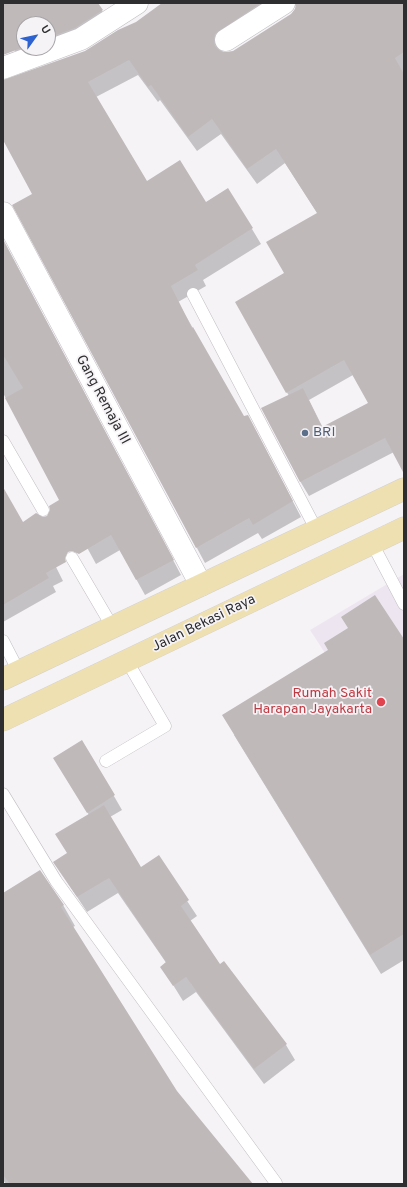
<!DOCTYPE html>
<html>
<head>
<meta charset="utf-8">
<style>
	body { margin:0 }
	#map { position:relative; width:407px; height:1187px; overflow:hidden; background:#f6f3f7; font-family:Overpass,sans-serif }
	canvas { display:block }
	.frame { position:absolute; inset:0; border:4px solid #2e2d2f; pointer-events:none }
	.north { position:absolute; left:16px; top:16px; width:40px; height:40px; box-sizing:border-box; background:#f6f3f7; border:1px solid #a6a4a7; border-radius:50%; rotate:57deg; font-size:11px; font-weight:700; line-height:16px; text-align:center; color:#2e2d2f }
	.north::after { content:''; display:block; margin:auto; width:14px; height:18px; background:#2d62d0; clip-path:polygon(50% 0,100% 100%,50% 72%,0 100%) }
</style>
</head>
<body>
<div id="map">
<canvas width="407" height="1187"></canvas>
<div class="frame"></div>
<div class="north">U</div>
</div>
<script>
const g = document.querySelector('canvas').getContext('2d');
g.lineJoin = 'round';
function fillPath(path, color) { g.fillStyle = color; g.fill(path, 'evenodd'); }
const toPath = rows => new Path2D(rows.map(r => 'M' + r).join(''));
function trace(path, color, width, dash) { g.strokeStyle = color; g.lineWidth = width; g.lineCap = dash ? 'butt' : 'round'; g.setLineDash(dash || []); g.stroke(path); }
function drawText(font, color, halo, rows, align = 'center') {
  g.font = font + ' Overpass,sans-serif'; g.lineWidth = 3.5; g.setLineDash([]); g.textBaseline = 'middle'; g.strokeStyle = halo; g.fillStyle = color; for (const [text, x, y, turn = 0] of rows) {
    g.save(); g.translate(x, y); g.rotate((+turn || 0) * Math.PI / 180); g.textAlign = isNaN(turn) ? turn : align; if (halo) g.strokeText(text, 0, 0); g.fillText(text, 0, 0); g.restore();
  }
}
fillPath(toPath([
	[404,574,404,775,310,630]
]), '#ede6f1');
fillPath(toPath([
	[3,3,97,3,111,25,25,65,3,34],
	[24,24,48,24,48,48,24,48],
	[164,3,404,3,404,471,394,452,309,496,300,481,289,396,237,302,285,273,318,214,285,163,257,184,221,134,197,151,160,100,158,102,138,75,96,97,147,182,205,203,228,189,261,244,203,280,206,286,178,302,244,418,256,431,301,517,262,539,258,533,205,563,13,205,34,194,3,139,3,81,86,52,136,23],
	[292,5,297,6,292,14,233,52,222,53,223,50],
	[353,375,369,403,323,428,309,400],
	[3,239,181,575,145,595,120,550,96,564,3,393],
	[3,490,22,523,56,567,63,581,53,586,56,592,3,622],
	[404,641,404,960,381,974,234,735],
	[82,741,122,810,110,817,141,869,158,857,197,916,190,921,220,965,224,962,286,1045,295,1060,264,1084,196,992,183,1001,162,967,167,964,118,893,87,912,54,862,68,854,89,815,63,772],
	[3,894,63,905,75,926,73,927,176,1092,252,1184,6,1184,3,1180]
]), '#0003');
fillPath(toPath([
	[3,3,98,3,103,10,75,28,48,38,48,24,24,24,24,47,3,55],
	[162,3,261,3,215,34,214,40,215,46,220,51,226,52,233,51,291,14,295,9,296,3,404,3,404,52,395,58,404,74,404,474,385,438,300,482,261,408,303,388,322,427,368,403,344,360,286,393,235,302,284,273,266,242,317,213,276,149,247,169,212,119,188,137,151,85,148,87,129,60,88,82,147,181,180,160,206,202,228,188,253,228,195,265,198,270,171,286,192,328,193,327,244,416,248,415,293,501,253,525,249,518,196,548,12,205,32,194,3,140,3,80,85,51,118,30,136,22],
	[3,240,174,560,136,580,111,535,79,554,72,551,68,552,65,558,66,562,46,573,49,578,3,605,3,487,23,522,36,513,43,517,47,516,50,510,49,506,59,500,5,398,23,388,3,355],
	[375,595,404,639,404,934,370,955,222,715,328,650,324,643,348,628,341,617],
	[82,740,115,795,87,813,53,758],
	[104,805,141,867,159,855,189,900,181,906,220,964,224,961,287,1044,254,1069,186,977,173,986,160,967,166,962,109,878,77,897,53,862,67,853,55,834],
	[40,870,64,905,61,907,177,1091,253,1184,10,1184,3,1175,3,893]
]), '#bfbab9');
const service = toPath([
	[193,294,317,531],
	[3,441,43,510],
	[372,543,404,604],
	[72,558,113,628],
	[3,641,19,672],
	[106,761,165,726,127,661],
	[3,794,56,881,276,1183]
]);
const minor = toPath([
	[226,40,284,3],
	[3,68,81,39,137,3],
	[3,213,201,585]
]);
const primary = toPath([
	[3,679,404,489],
	[3,720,404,528]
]);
trace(service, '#c0bdc1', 13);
trace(minor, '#c0bdc1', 23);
trace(primary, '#d1d1d1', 23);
trace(service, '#fff', 12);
trace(minor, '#fff', 22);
trace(primary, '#eee0b0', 22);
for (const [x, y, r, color] of [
	[305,433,4,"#5c6f8a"],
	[381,702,5,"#e0444e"]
]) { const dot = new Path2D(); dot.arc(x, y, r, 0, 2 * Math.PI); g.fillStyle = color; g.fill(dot); trace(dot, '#f6f3f7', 1.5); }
drawText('14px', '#2e2d2f', '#f6f3f7', [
	["Gang Remaja III",102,400,62],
	["Jalan Bekasi Raya",204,624,-26]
]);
drawText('14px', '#4e5e75', '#f6f3f7', [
	["BRI",313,433]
], 'left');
drawText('14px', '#be3a42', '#f6f3f7', [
	["Rumah Sakit",372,694],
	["Harapan Jayakarta",372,710]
], 'right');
</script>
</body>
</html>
